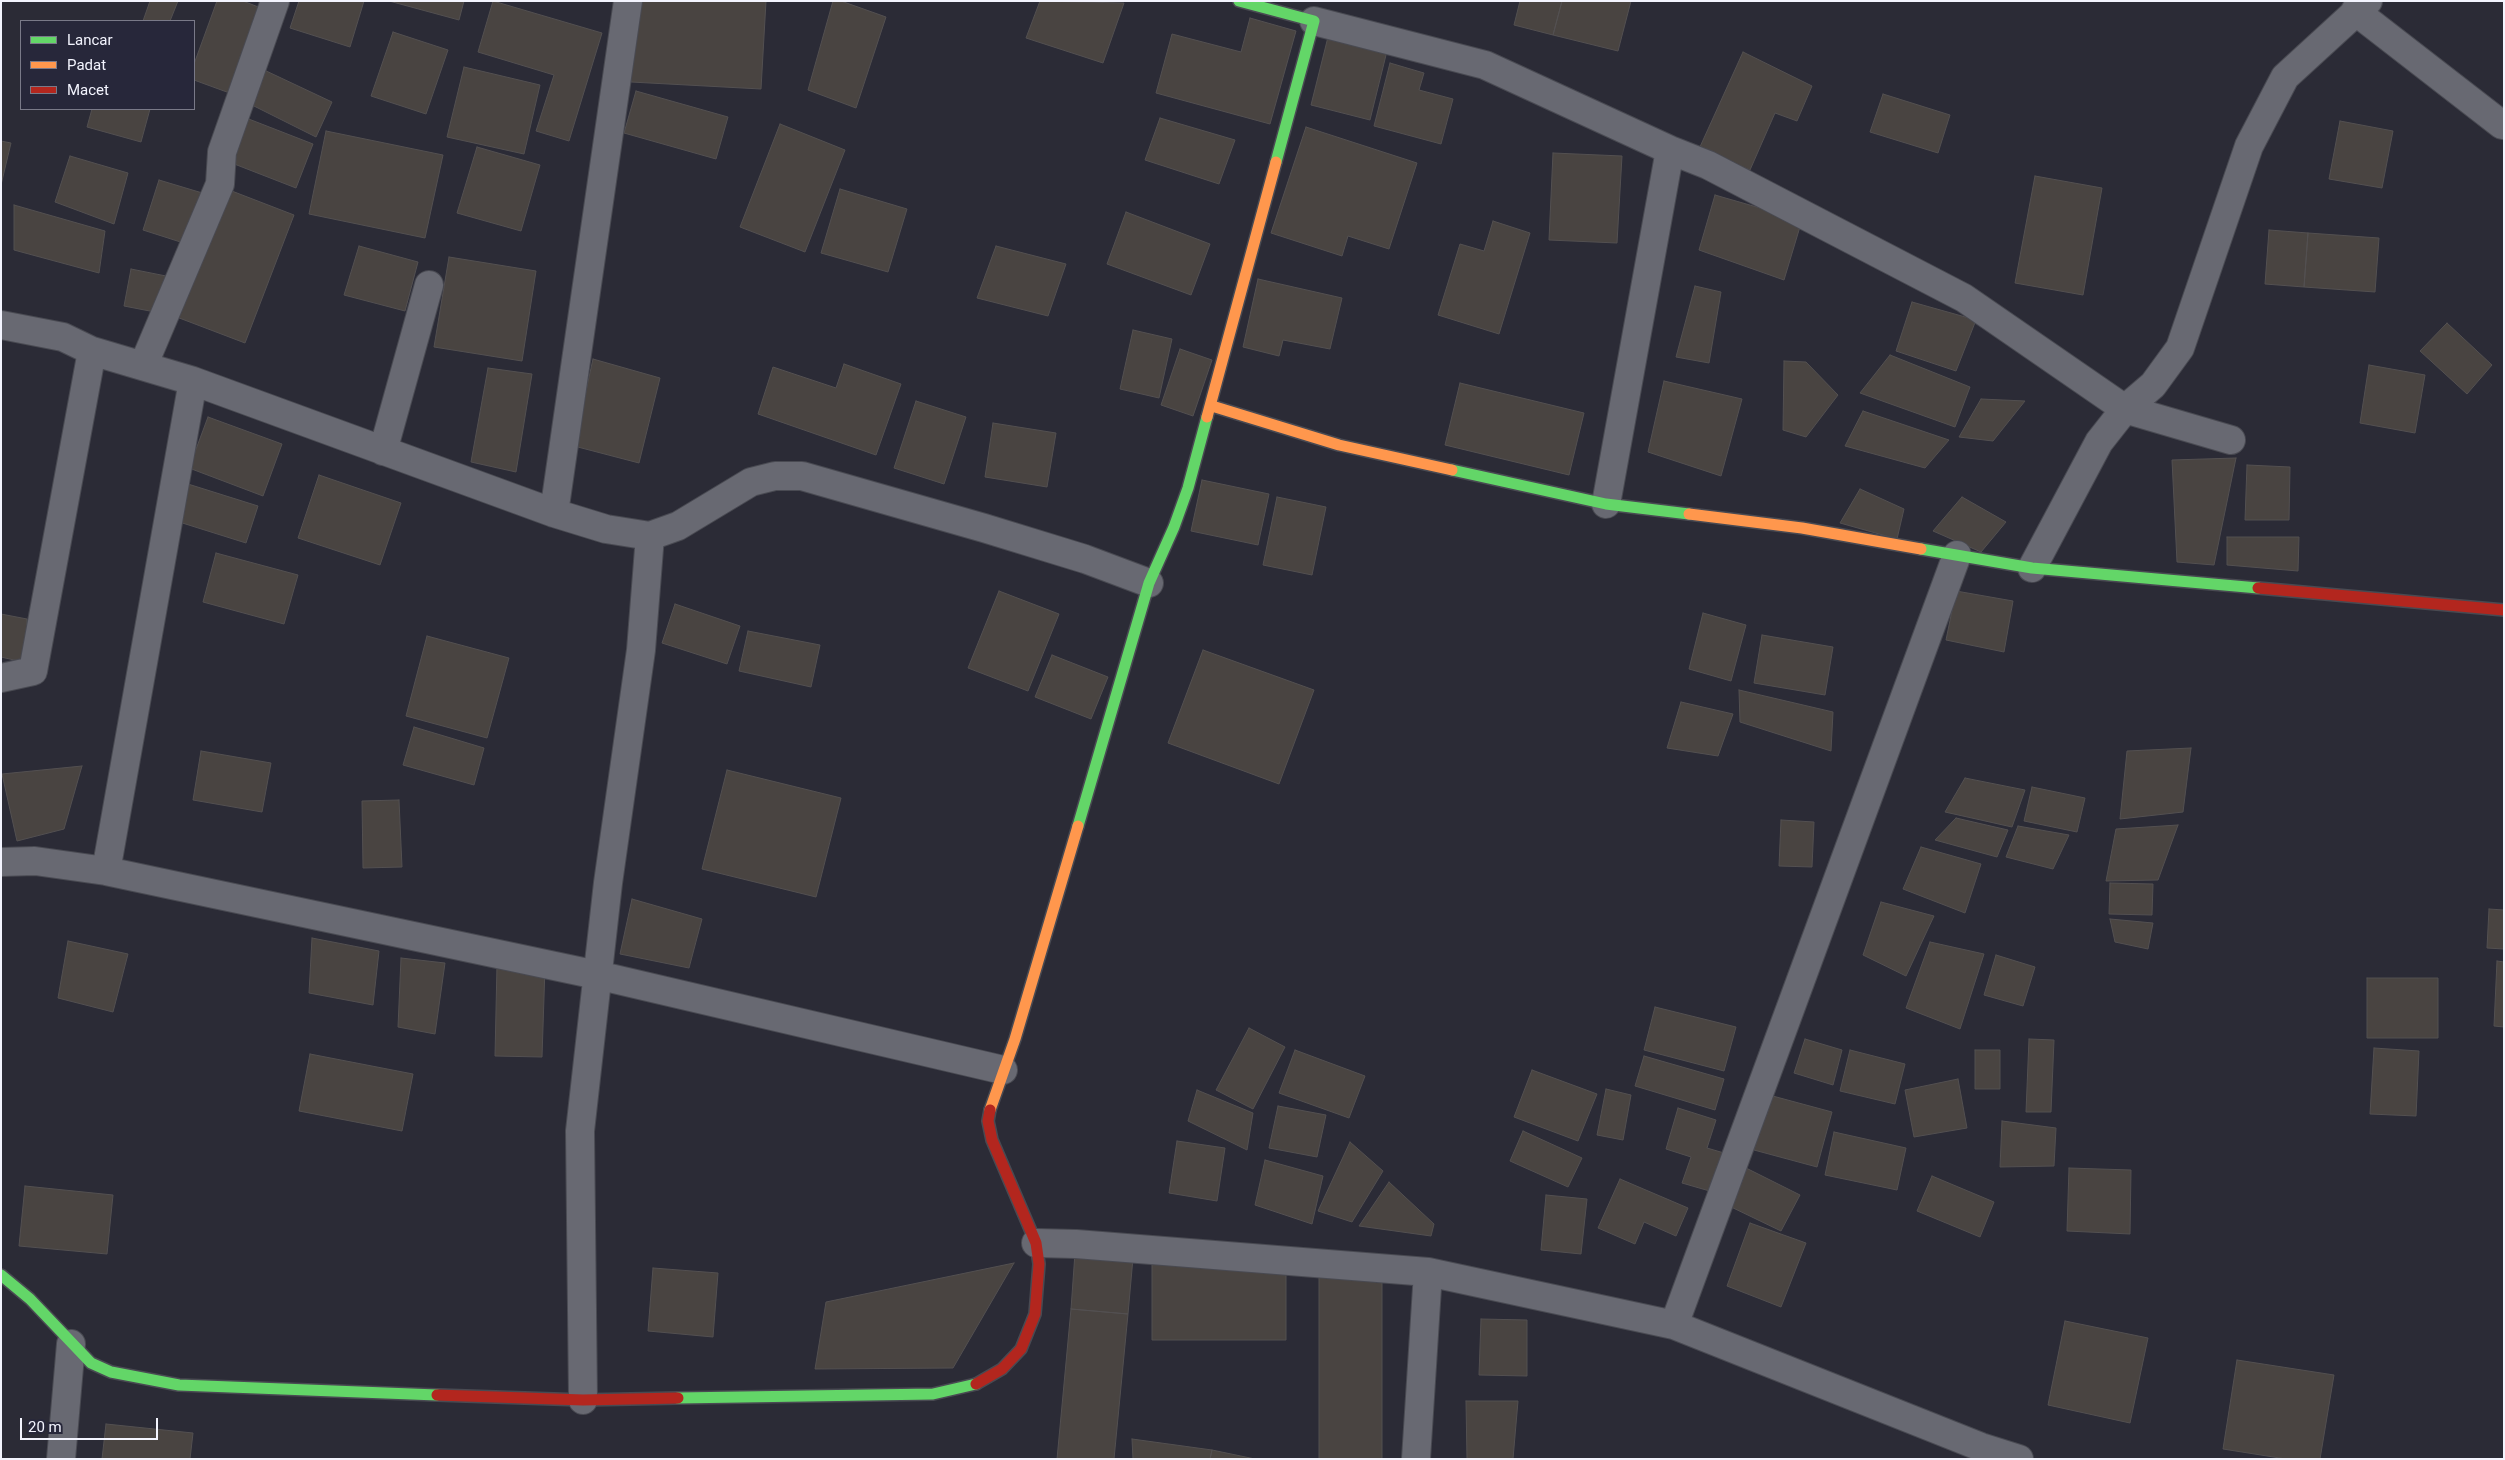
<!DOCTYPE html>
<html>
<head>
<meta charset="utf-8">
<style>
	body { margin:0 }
	#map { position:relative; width:2505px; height:1460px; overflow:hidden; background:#2b2b36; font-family:Roboto,sans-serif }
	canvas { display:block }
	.frame { position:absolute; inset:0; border:2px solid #f3f4fe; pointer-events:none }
	.legend { position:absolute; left:20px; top:20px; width:175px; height:90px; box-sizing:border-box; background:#27273a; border:1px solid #797988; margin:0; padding:6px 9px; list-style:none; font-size:15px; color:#f3f4fe }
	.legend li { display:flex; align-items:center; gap:10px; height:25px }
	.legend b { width:25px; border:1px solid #797988 }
	.scale { position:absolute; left:20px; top:1418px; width:138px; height:22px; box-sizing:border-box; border:2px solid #f3f4fe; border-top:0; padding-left:6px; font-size:15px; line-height:18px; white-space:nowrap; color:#f3f4fe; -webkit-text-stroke:4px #27273a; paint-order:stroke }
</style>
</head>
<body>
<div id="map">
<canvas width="2505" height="1460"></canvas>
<div class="frame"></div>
<ul class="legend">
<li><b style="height:6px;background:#63d668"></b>Lancar</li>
<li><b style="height:6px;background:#ff974d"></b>Padat</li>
<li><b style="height:6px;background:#b3261e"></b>Macet</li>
</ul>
<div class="scale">20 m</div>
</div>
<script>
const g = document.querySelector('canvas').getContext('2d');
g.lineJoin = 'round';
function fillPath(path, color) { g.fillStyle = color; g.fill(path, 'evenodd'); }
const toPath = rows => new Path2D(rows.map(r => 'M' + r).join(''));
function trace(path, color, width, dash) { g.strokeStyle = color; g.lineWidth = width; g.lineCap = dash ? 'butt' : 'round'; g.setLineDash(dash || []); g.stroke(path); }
const building = toPath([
	[150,1,178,1,170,21,143,21,150,1],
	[217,1,243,1,266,10,235,95,194,80,194,64,217,1],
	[299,1,364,1,350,47,290,28,299,1],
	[389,1,464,1,459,20,389,1],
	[493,1,602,33,569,141,536,131,554,75,478,52,493,1],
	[636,1,766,1,761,89,631,82,636,1],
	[833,1,841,1,886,17,856,108,808,90,833,1],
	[1040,1,1124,3,1103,63,1026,38,1040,1],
	[1520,1,1562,1,1553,35,1514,25,1520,1],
	[1562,1,1631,1,1618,51,1553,35,1562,1],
	[1250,18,1296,31,1270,124,1156,93,1172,34,1241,52,1250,18],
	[393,32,448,50,426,114,371,96,393,32],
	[1328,37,1387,51,1370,120,1311,105,1328,37],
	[1743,52,1812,86,1797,121,1775,113,1750,170,1699,149,1743,52],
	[1390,63,1424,73,1419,90,1453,99,1441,144,1374,126,1390,63],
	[464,67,540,85,524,154,447,137,464,67],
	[262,69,332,102,316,137,246,102,262,69],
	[636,91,728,117,716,159,624,133,636,91],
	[1883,94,1950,115,1938,153,1870,132,1883,94],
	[92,109,150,109,141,142,87,127,92,109],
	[241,116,313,144,296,188,224,160,241,116],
	[1160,118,1235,140,1219,184,1145,160,1160,118],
	[2340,121,2393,131,2382,188,2329,179,2340,121],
	[780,124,845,150,805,252,740,227,780,124],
	[1306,127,1417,163,1389,249,1348,236,1342,256,1271,233,1306,127],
	[326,131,443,155,425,238,309,214,326,131],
	[1,141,11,143,1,185,1,141],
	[477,147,540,165,521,231,457,213,477,147],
	[1553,153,1622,156,1617,243,1549,240,1553,153],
	[70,156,128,173,114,224,55,202,70,156],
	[2035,176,2102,188,2083,295,2015,283,2035,176],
	[159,180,209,195,193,246,143,230,159,180],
	[224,188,294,215,245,343,174,316,224,188],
	[840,189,907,209,888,272,821,253,840,189],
	[1715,195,1802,220,1784,280,1699,250,1715,195],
	[14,205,105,231,99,273,14,250,14,205],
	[1126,212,1210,244,1191,295,1107,264,1126,212],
	[1493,221,1530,233,1499,334,1438,315,1460,244,1484,251,1493,221],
	[2269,230,2308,233,2304,287,2265,284,2269,230],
	[2308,233,2379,238,2375,292,2304,287,2308,233],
	[359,246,418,262,405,311,344,295,359,246],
	[996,246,1066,264,1048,316,977,298,996,246],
	[449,257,536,271,522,361,434,347,449,257],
	[131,269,166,276,160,313,124,306,131,269],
	[1258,279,1342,298,1330,349,1283,340,1279,356,1243,347,1258,279],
	[1695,286,1721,292,1709,363,1676,357,1695,286],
	[1912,302,1976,320,1956,371,1896,351,1912,302],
	[2447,323,2492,365,2467,394,2420,351,2447,323],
	[1133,330,1172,339,1159,398,1120,389,1133,330],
	[1180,349,1212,360,1193,416,1161,405,1180,349],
	[1890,355,1970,387,1955,427,1860,393,1890,355],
	[593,359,660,378,639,463,574,446,593,359],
	[1784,361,1806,362,1838,395,1806,437,1783,430,1784,361],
	[844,364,901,384,876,455,758,414,773,367,836,388,844,364],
	[2369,365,2425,375,2415,433,2360,423,2369,365],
	[488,368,532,374,516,472,471,462,488,368],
	[1664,381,1742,399,1721,476,1648,452,1664,381],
	[1460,383,1584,413,1569,475,1445,445,1460,383],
	[1981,399,2025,401,1993,441,1959,437,1981,399],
	[916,401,966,417,944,484,894,468,916,401],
	[1863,411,1949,440,1925,468,1845,446,1863,411],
	[208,417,282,444,263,496,189,468,208,417],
	[993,423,1056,433,1047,487,985,477,993,423],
	[2236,458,2214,565,2177,562,2172,460,2236,458],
	[2247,465,2290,467,2289,520,2245,520,2247,465],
	[319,475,401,503,380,565,298,538,319,475],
	[1202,480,1269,494,1258,545,1191,531,1202,480],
	[188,484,258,506,246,543,176,521,188,484],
	[1860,489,1904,509,1897,539,1840,523,1860,489],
	[1277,497,1326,507,1312,575,1263,565,1277,497],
	[1962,497,2006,522,1981,552,1933,531,1962,497],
	[2227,537,2299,537,2298,571,2227,565,2227,537],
	[216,553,298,575,284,624,203,602,216,553],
	[999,591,1059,614,1028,691,968,668,999,591],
	[1956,591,2013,601,2004,652,1946,640,1956,591],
	[675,604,740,626,727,664,662,643,675,604],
	[1703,613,1746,625,1731,681,1689,669,1703,613],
	[1,614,27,619,27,663,1,657,1,614],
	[748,631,820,645,811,687,739,671,748,631],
	[1762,635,1833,647,1825,695,1754,683,1762,635],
	[427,636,509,658,487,738,406,716,427,636],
	[1203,650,1314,690,1279,784,1168,743,1203,650],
	[1052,655,1108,677,1091,719,1035,697,1052,655],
	[1739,690,1833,712,1831,751,1740,722,1739,690],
	[1681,702,1733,714,1718,756,1667,748,1681,702],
	[414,727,484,748,474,785,403,765,414,727],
	[2191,748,2183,812,2120,819,2127,751,2191,748],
	[201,751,271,763,262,812,193,800,201,751],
	[82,766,64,829,17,841,2,774,82,766],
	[727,770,841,798,816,897,702,869,727,770],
	[1965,778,2025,790,2012,827,1945,812,1965,778],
	[2032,787,2085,798,2077,832,2024,821,2032,787],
	[399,800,402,867,363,868,362,801,399,800],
	[1956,818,2008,830,1997,857,1935,840,1956,818],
	[1781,820,1814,822,1812,867,1779,866,1781,820],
	[2178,825,2158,880,2106,881,2116,829,2178,825],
	[2018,826,2069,835,2053,869,2006,857,2018,826],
	[1921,847,1981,864,1965,913,1903,889,1921,847],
	[2110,883,2153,884,2152,915,2109,914,2110,883],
	[632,899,702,919,689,968,620,954,632,899],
	[1881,902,1934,916,1906,976,1863,955,1881,902],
	[2489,909,2504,910,2504,949,2487,948,2489,909],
	[2110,919,2153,923,2148,949,2115,942,2110,919],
	[312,938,379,951,373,1005,309,993,312,938],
	[68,941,128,954,113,1012,58,998,68,941],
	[1930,942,1984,954,1960,1029,1906,1008,1930,942],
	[1996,955,2035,967,2023,1006,1984,995,1996,955],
	[401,958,445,963,435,1034,398,1027,401,958],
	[2497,961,2504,962,2504,1027,2494,1026,2497,961],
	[497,965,545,967,542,1057,495,1056,497,965],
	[2367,978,2438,978,2438,1038,2367,1038,2367,978],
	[1655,1007,1736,1027,1724,1071,1644,1050,1655,1007],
	[1249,1028,1285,1047,1253,1109,1216,1090,1249,1028],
	[1805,1039,1842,1050,1833,1085,1794,1073,1805,1039],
	[2029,1039,2054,1040,2051,1112,2026,1112,2029,1039],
	[2374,1048,2419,1051,2416,1116,2370,1114,2374,1048],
	[1295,1050,1365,1076,1349,1118,1279,1093,1295,1050],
	[1850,1050,1905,1064,1895,1104,1840,1091,1850,1050],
	[1975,1050,2000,1050,2000,1089,1975,1089,1975,1050],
	[310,1054,413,1074,402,1131,299,1111,310,1054],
	[1644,1056,1724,1079,1715,1110,1635,1086,1644,1056],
	[1532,1070,1597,1094,1578,1141,1514,1117,1532,1070],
	[1958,1079,1967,1128,1914,1137,1905,1090,1958,1079],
	[1606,1089,1631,1095,1623,1140,1597,1135,1606,1089],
	[1197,1090,1253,1113,1247,1150,1188,1121,1197,1090],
	[1769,1095,1832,1112,1817,1167,1754,1150,1769,1095],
	[1278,1106,1326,1115,1317,1157,1269,1148,1278,1106],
	[1678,1108,1716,1120,1707,1148,1724,1153,1713,1192,1682,1183,1691,1157,1666,1149,1678,1108],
	[2002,1121,2056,1128,2054,1166,2000,1167,2002,1121],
	[1523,1131,1582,1158,1568,1187,1510,1161,1523,1131],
	[1834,1132,1906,1148,1897,1190,1825,1175,1834,1132],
	[1177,1141,1225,1148,1217,1201,1169,1193,1177,1141],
	[1350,1142,1383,1171,1352,1222,1318,1211,1350,1142],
	[1265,1160,1323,1176,1312,1224,1255,1205,1265,1160],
	[1746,1168,1800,1195,1781,1231,1727,1205,1746,1168],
	[2069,1168,2131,1170,2130,1234,2067,1231,2069,1168],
	[1932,1176,1994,1202,1980,1237,1917,1211,1932,1176],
	[1620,1179,1688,1208,1676,1236,1644,1222,1635,1244,1598,1228,1620,1179],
	[1389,1182,1434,1224,1431,1236,1359,1226,1389,1182],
	[25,1186,113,1195,107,1254,19,1246,25,1186],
	[1546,1195,1587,1199,1581,1254,1541,1250,1546,1195],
	[1750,1223,1806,1243,1781,1307,1727,1286,1750,1223],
	[1075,1253,1133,1258,1128,1314,1071,1309,1075,1253],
	[1014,1263,953,1368,815,1369,826,1302,1014,1263],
	[1152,1264,1286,1264,1286,1340,1152,1340,1152,1264],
	[653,1268,718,1273,713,1337,648,1331,653,1268],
	[1319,1276,1382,1276,1382,1459,1319,1459,1319,1276],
	[1071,1309,1128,1314,1114,1459,1057,1459,1071,1309],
	[1481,1319,1527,1320,1527,1376,1479,1375,1481,1319],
	[2065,1321,2148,1338,2130,1423,2048,1405,2065,1321],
	[2237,1360,2334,1375,2320,1459,2286,1459,2223,1449,2237,1360],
	[1466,1401,1518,1401,1513,1459,1467,1459,1466,1401],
	[106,1424,193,1433,190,1459,102,1459,106,1424],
	[1132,1439,1212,1450,1210,1459,1133,1459,1132,1439],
	[1212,1450,1255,1459,1210,1459,1212,1450]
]);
fillPath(building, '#494441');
trace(building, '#535051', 1);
const street = toPath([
	[2355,11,2502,125],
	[1314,21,1485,65,1670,150,1708,165,1964,298,2125,409,2099,442,2032,568],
	[1,325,63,337,92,351,193,381,554,513,606,529,650,536,678,526,751,482,775,476,802,476,984,528,1085,559,1149,583],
	[143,366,220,184,222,152,275,1],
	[2125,409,2153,385,2180,348,2249,146,2285,77,2368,1],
	[2125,409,2231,440],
	[383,451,429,285],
	[1606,504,1670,150],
	[554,513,628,1],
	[1,678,33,671,92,351],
	[1,862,35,861,106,871,597,975,1003,1070],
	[106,871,193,381],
	[1036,1243,1076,1244,1428,1272,1674,1325,1981,1447,2019,1459],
	[1674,1325,1957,555],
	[583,1400,580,1131,608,883,641,650,650,536],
	[61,1459,71,1344],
	[1416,1459,1428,1272]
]);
const fast = toPath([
	[1239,1,1314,21,1276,162],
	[1452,470,1606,504,1689,514],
	[1921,549,2032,568,2258,588],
	[1078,826,1149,583,1174,527,1188,488,1207,417],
	[1,1275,30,1299,91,1363,111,1372,179,1385,437,1395],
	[678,1398,933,1394,976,1384]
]);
const slow = toPath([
	[1212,406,1339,445,1452,470],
	[1207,417,1276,162],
	[1689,514,1802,528,1921,549],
	[990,1110,1015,1039,1078,826]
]);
const jam = toPath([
	[2258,588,2504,610],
	[976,1384,1002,1369,1021,1349,1035,1314,1039,1264,1036,1243,992,1140,988,1121,990,1110],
	[437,1395,583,1400,678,1398]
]);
trace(street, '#494a52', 30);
trace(fast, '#494a52', 14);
trace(slow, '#494a52', 14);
trace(jam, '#494a52', 14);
trace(street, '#686972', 28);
trace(fast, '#63d668', 11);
trace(slow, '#ff974d', 11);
trace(jam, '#b3261e', 11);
</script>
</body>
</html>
